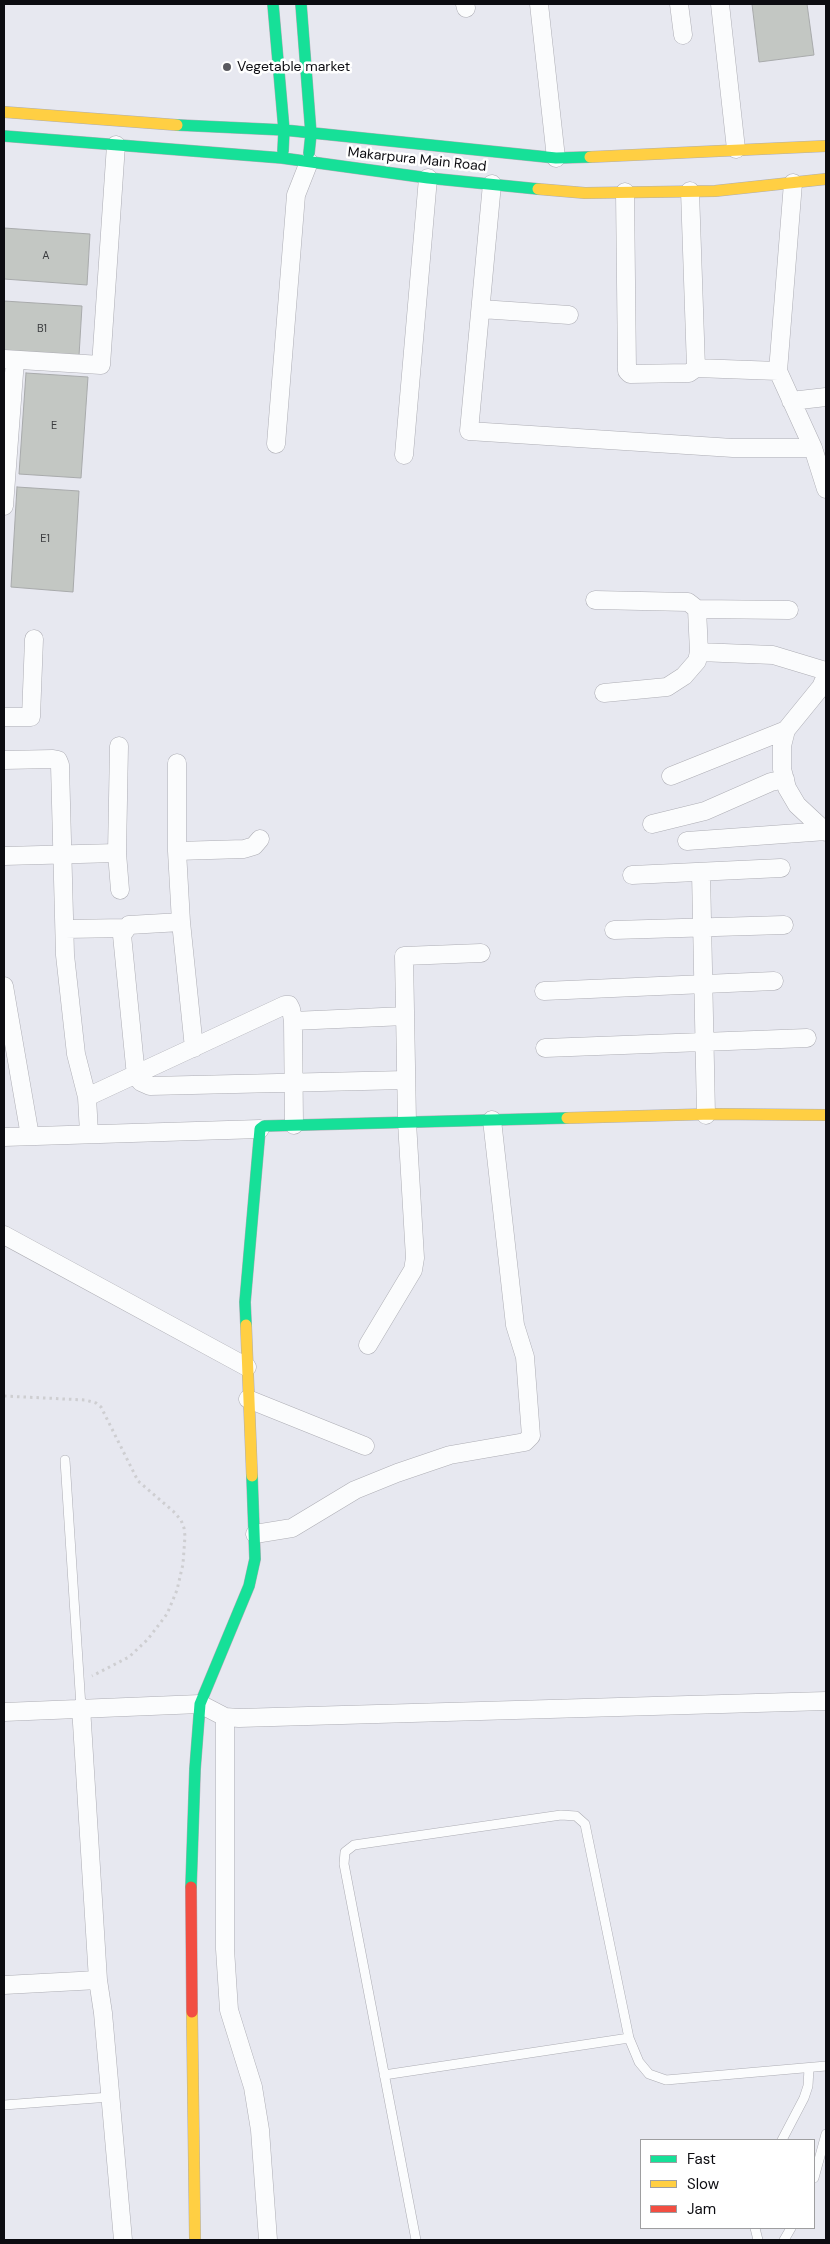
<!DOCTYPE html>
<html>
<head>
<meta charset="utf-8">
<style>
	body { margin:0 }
	#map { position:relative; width:830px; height:2244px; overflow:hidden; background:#e7e8f0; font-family:"DM Sans",sans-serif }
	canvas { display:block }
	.frame { position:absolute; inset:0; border:5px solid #0c0c11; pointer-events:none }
	.legend { position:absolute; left:640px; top:2139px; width:175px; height:90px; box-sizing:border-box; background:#fff; border:1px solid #9e9ea0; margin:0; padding:6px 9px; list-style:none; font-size:15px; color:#0c0c11 }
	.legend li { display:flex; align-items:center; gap:10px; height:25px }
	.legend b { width:25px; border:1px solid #9e9ea0 }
</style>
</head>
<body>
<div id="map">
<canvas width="830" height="2244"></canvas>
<div class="frame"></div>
<ul class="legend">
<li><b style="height:6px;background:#16e098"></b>Fast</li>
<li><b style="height:6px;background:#ffcf43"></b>Slow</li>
<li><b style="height:6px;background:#f24e42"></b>Jam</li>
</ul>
</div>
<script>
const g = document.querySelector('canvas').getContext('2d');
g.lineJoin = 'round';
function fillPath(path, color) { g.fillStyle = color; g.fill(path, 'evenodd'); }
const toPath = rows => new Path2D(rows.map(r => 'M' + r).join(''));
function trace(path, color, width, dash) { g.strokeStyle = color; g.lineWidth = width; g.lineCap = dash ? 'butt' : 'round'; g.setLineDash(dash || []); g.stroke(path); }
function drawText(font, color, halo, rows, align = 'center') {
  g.font = font + ' "DM Sans",sans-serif'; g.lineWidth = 5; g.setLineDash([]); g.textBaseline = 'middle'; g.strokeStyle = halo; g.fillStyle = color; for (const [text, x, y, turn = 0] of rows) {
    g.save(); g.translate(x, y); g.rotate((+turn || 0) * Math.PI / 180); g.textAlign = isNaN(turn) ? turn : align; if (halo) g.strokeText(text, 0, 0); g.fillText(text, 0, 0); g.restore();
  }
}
const building = toPath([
	[752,4,807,4,814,55,759,62,752,4],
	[4,228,90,234,87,285,4,279,4,228],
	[4,301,82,306,79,356,4,351,4,301],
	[26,373,88,377,81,478,19,474,26,373],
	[17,487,79,491,73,592,11,587,17,487]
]);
fillPath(building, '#c3c7c3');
trace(building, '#a8aaab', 1);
const lane = toPath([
	[65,1460,81,1707],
	[384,2075,629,2038],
	[4,2105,110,2097],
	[782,2140,804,2098,808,2086,809,2068],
	[814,2178,826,2134],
	[755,2228,758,2240],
	[416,2240,344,1864,345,1852,354,1845,561,1815,576,1816,585,1824,629,2038,639,2062,649,2074,666,2080,826,2066],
	[784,2240,791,2228]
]);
const street = toPath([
	[465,4,466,8],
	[539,4,556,158],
	[679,4,683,35],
	[720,4,736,149],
	[793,183,778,371,813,448,826,489],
	[492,184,469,431,733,448,813,448],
	[690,191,696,368,778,371],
	[625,192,627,371,630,374,689,373,696,368],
	[481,309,569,315],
	[4,359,101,365,116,145],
	[791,401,826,397],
	[276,444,296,195,309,162],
	[404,455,428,178],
	[4,506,15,360],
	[595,600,688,602,697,609,699,652,773,655,826,671],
	[697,609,789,610],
	[826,676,821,687,786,730,782,746,782,769,787,788,797,805,826,832],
	[604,693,667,687,684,676,697,661,699,652],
	[4,717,31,717,34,639],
	[119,746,117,853,120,890],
	[4,760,53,759,58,760,60,765,65,955,76,1054,87,1097],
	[177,763,177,851,181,922,194,1048],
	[671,776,786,730],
	[652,824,705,811,771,782,785,779],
	[687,841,826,831],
	[177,851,244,849,254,846,260,839],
	[4,856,117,853],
	[701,872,706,1115],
	[632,875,781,868],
	[181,922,129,925,122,935,136,1076,141,1082,150,1086,406,1080],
	[65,929,126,928],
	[614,930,784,925],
	[4,986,30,1136],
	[544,991,774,981],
	[293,1021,405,1016],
	[545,1048,807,1038],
	[89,1133,87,1097,285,1005,289,1005,291,1009,293,1021,294,1125],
	[4,1137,260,1129],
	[4,1235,247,1367],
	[368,1345,413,1270,415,1258,407,1122,404,956,481,953],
	[248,1399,365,1446],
	[255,1534,292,1528,355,1490,397,1473,450,1455,525,1442,531,1436,525,1357,515,1325,492,1120],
	[4,1712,200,1704,225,1717,239,1718,826,1701],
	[225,1717,225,1949,229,2010,253,2087,260,2130,268,2240],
	[98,1980,103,2013,123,2240],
	[4,1985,98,1980,81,1707]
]);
const fast = toPath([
	[273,4,284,130,283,151],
	[301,4,311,134,309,153],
	[177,125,284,130,556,158,590,157],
	[4,136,282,158,428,178,538,189],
	[246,1325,245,1302,260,1129,264,1126,567,1118],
	[191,1887,195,1769,200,1704,249,1586,255,1559,252,1476]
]);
const slow = toPath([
	[4,112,177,125],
	[590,157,826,146],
	[538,189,585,193,715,191,826,179],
	[567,1118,712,1114,826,1115],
	[246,1325,252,1476],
	[192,2012,195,2240]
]);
const jam = toPath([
	[191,1887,192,2012]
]);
trace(lane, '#adadb4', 10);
trace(street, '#adadb4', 19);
trace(fast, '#adadb4', 12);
trace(slow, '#adadb4', 12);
trace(jam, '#adadb4', 12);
trace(toPath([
	[4,1396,85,1400,96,1403,101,1407,138,1481,173,1511,181,1520,184,1528,185,1536,183,1564,177,1590,167,1614,148,1639,129,1657,92,1676]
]), '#ceced1', 3, [2.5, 4]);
trace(lane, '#fbfcfd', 9);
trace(street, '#fbfcfd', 18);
trace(fast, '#16e098', 11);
trace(slow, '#ffcf43', 11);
trace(jam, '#f24e42', 11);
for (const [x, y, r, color] of [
	[227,67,5,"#59595f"]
]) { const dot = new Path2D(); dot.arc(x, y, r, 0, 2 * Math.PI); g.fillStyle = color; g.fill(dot); trace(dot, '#fff', 2); }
drawText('11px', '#3a3b3e', null, [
	["A",46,256],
	["B1",42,329],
	["E",54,426],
	["E1",45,539]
]);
drawText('14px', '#0c0c11', '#fff', [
	["Vegetable market",237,67]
], 'left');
drawText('14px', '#0c0c11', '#fff', [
	["Makarpura Main Road",417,160,6]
]);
</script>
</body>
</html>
